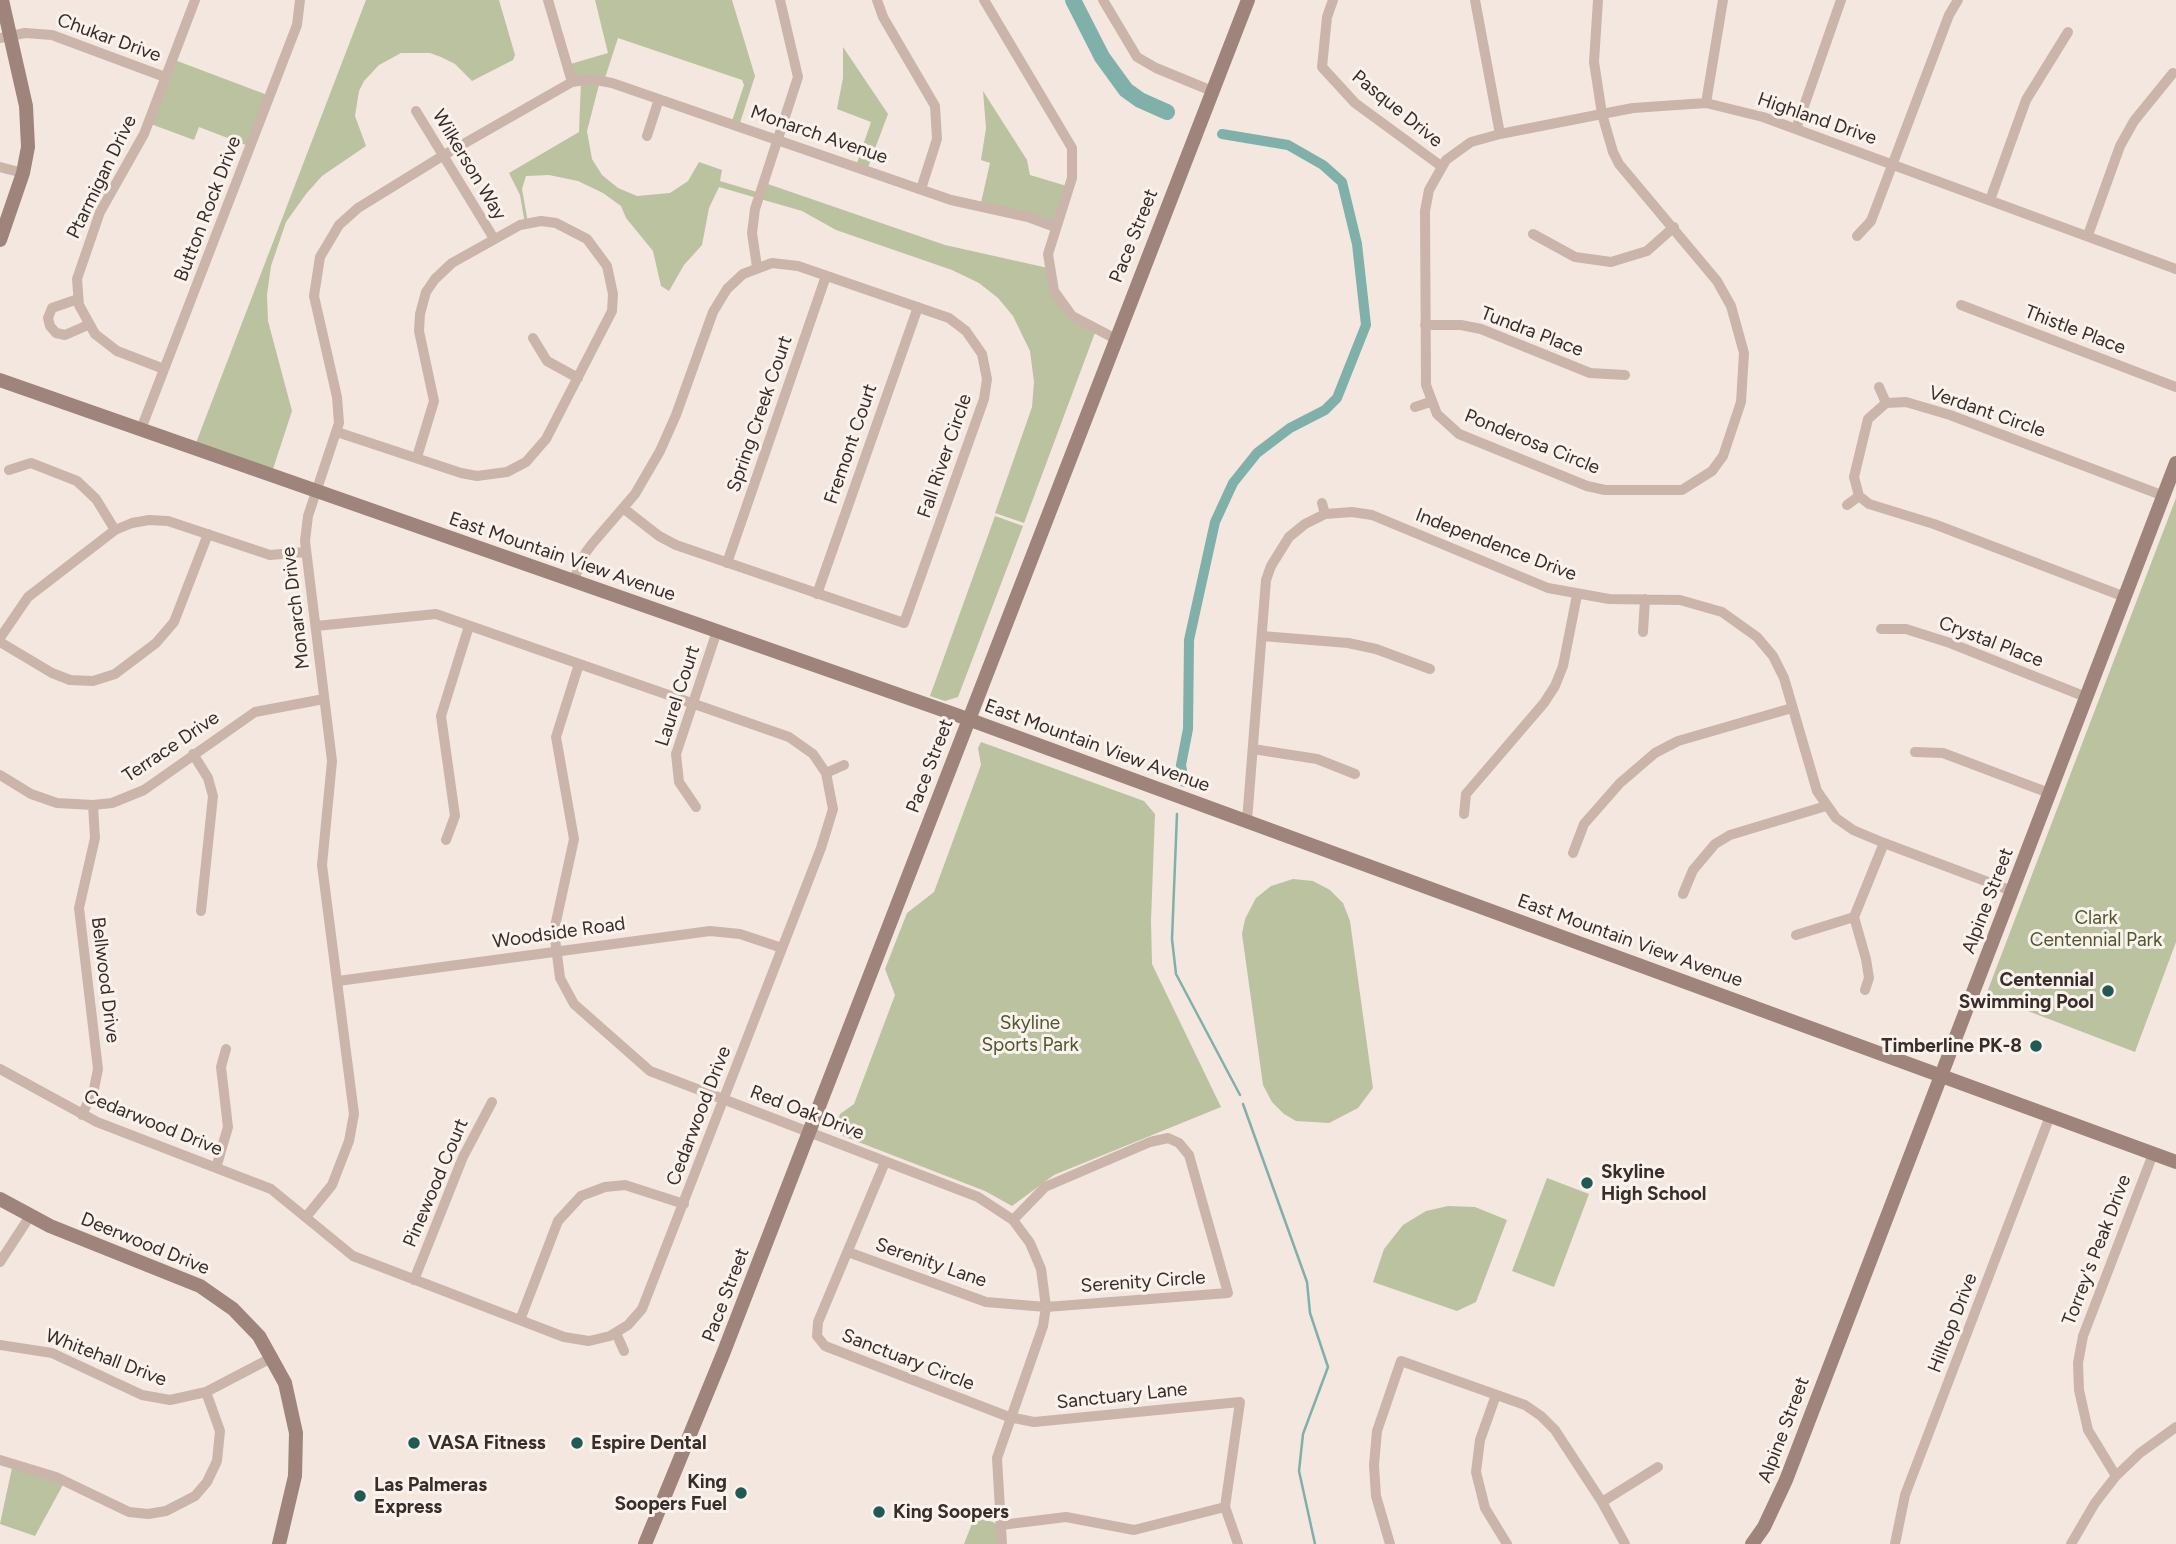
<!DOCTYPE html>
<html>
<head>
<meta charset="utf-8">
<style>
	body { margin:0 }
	canvas { display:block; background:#f3e7df }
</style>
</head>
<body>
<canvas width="2176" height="1544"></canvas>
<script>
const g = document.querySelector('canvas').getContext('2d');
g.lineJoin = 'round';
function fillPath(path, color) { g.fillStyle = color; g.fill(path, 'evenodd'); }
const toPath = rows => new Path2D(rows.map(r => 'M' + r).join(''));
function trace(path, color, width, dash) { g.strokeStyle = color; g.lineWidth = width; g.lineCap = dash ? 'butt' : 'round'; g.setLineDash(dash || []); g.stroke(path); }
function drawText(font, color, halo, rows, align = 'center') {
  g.font = font + ' Figtree,sans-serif'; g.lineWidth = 6; g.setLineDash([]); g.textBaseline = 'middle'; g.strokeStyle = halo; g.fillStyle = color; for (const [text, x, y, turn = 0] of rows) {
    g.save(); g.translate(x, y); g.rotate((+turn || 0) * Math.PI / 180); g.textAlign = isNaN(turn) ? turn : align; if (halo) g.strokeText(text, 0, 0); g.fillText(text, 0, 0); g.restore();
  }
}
fillPath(toPath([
	[366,0,499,0,515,55,513,60,472,81,455,64,441,57,430,53,401,53,379,65,364,81,359,91,355,116,366,146,322,176,306,194,286,222,271,266,267,295,268,321,292,411,271,475,194,448],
	[595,0,732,0,755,76,739,126,731,124,744,85,742,80,618,38,604,81,600,81,587,131,592,159,602,175,618,188,637,196,670,193,688,181,699,162,722,170,720,181,760,193,765,183,945,245,1048,268,1058,300,1096,330,1024,523,995,513,1032,407,1034,382,1030,351,1013,316,998,298,979,283,952,270,836,230,802,211,719,187,709,208,702,245,684,265,669,291,661,286,653,251,626,218,621,206,603,193,578,181,549,175,526,176,522,189,528,223,525,224,520,195,509,173,579,132,581,81,572,82,567,65,608,53],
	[843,47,888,114,867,170,856,166,871,122,837,109,843,78],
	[172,59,270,96,251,147,199,127,194,140,148,123],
	[983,91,1027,160,1030,175,1070,187,1055,227,980,207,990,163,981,160,986,128],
	[2176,498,2176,942,2135,1052,1986,995],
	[995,516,1023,526,958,697,945,701,930,696],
	[981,742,1144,801,1155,814,1151,921,1152,964,1221,1107,1054,1175,1012,1206,985,1191,843,1136,836,1125,840,1114,854,1104,895,995,885,969,907,913,934,892,981,765,978,748],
	[1293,879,1313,881,1330,890,1343,903,1350,921,1373,1088,1358,1108,1329,1123,1296,1121,1284,1114,1272,1102,1263,1085,1242,934,1245,919,1256,898,1271,886],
	[1547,1178,1589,1194,1554,1287,1512,1271],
	[1448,1206,1475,1207,1507,1220,1476,1302,1457,1311,1373,1282,1384,1249,1403,1225,1426,1211],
	[13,1463,65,1481,35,1536,0,1524],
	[975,1516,1001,1525,1002,1544,964,1544]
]), '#bbc29f');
trace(toPath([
	[1177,814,1172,939,1176,974,1240,1095],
	[1243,1104,1307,1282,1310,1313,1328,1367,1303,1434,1299,1471,1315,1544]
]), '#7fb0aa', 2.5);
trace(toPath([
	[1184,782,1181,765,1188,729,1189,640,1215,522,1233,483,1257,453,1290,428,1325,410,1337,398,1366,325,1357,244,1342,182,1323,165,1288,145,1222,134]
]), '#7fb0aa', 10);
trace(toPath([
	[1073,0,1102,57,1126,90,1140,100,1167,112]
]), '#7fb0aa', 16);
trace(toPath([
	[548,0,572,82],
	[877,0,883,17,935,106,937,139,921,189],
	[984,0,1072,148,1072,178,1048,254,1054,291,1072,316,1114,338],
	[1103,0,1137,57,1156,68,1212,91],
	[1333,0,1327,17,1322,67,1355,103,1441,166],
	[1475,0,1500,134],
	[1598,0,1594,62,1602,114,1613,152,1619,164,1717,281,1731,306,1744,353,1741,402,1723,456,1712,471,1682,490,1605,490,1587,486,1459,434,1437,414,1426,385,1425,211,1429,190,1446,160,1471,142,1500,134,1602,114,1633,108,1706,103,1763,117,2176,269],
	[0,38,25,33,52,35,165,77],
	[1706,103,1723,0],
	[416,111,493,237],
	[1796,129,1841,0],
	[647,136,659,99],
	[0,167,23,173],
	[1990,200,2026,100,2068,32],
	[1533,234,1575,257,1611,262,1647,251,1674,227],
	[2088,235,2120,146,2134,121,2173,73],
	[1857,236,1871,221,1949,15,1958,0],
	[757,267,752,233,755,209,798,77,780,0],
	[78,299,52,308,48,318,50,326,56,333,65,335,88,325],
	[1961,305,2176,387],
	[1425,325,1461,325,1481,329,1590,373,1625,375],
	[533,338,547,361,578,378],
	[164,369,117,351,95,334,79,305,77,279,100,212,144,134,195,0],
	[1879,387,1886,403],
	[1415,407,1430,402],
	[141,429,297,25,300,0],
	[337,432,461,473,477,476,507,472,526,462,546,439,612,311,613,294,607,266,587,239,556,223,541,221,520,225,452,263,435,279,426,292,420,314,419,331,434,401,417,457],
	[9,470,31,463,77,481,96,499,115,530],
	[1322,503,1325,514],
	[1847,505,1859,496],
	[727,563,826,276],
	[573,581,586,552,592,544,635,494,660,451,676,415,713,312,727,289,743,274,772,263,798,266,949,318,966,331,982,354,987,379,984,399,904,623,676,545,659,536,623,508],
	[817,594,918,307],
	[2125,597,1934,524,1869,504,1859,496,1854,477,1868,419,1886,403,1906,402,1950,415,2164,496],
	[1881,629,1906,629,1950,643,2086,697],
	[1643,632,1645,599],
	[1262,636,1348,643,1376,649,1430,669],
	[0,638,28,597,115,530,132,523,149,520,168,521,270,555,305,552],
	[0,642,52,673,70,680,93,681,115,674,156,643,174,622,208,534],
	[579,664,556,737,574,839,554,931,560,978,574,1004,650,1071,978,1197,1013,1220,1030,1243,1041,1269,1046,1307,1043,1326,997,1458,1002,1544],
	[1253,749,1317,759,1355,774],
	[1915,752,1943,753,2049,793],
	[193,754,208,778,213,796,201,911],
	[826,773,844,765],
	[0,775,31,794,57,803,93,805,112,803,144,790,255,712,324,699],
	[696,807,679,782,676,754,717,631],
	[1464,814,1466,794,1544,703,1555,686,1563,666,1577,595],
	[1247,821,1266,580,1271,566,1289,537,1305,524,1325,514,1352,512,1372,515,1548,588,1609,599,1680,600,1722,612,1757,637,1773,656,1784,678,1817,791,1836,818,1853,830,1884,843,2012,891],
	[446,840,455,816,441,716,469,626],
	[1573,853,1584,824,1620,783,1655,753,1678,741,1792,708],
	[1683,894,1693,870,1715,844,1730,835,1826,806],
	[1796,935,1854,917],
	[338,981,710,931,740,934,782,948],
	[1865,990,1869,978,1866,959,1854,917,1884,843],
	[0,1069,97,1122,271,1189,353,1256,564,1337,589,1341,610,1336,628,1325,642,1309,821,848,833,809,826,773,813,754,789,737,436,614,316,626],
	[82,1115,94,1089,98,1069,79,908,95,838,93,805],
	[885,1162,818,1322,817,1336,825,1346,1009,1417,1034,1422,1240,1402,1225,1507,1238,1544],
	[216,1168,228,1127,221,1067,226,1049],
	[306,1217,332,1185,349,1141,354,1114,322,865,332,761,305,541,308,516,339,423,337,397,314,296,320,257,339,225,358,208,444,155,572,82,591,79,612,83,951,200,1028,217,1055,227],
	[848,1252,986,1302,1046,1307,1228,1293,1189,1155,1179,1143,1168,1138,1150,1142,1045,1187,1013,1220],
	[0,1262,30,1216],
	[414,1280,463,1157,492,1102],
	[520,1320,558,1221,581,1196,605,1187,625,1185,684,1204],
	[616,1333,624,1351],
	[0,1345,52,1353,142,1395,170,1400,206,1392,273,1357],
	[1496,1395,1480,1440,1476,1472,1485,1508,1507,1544],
	[0,1460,56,1477,129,1512,148,1514,166,1511,195,1496,207,1482,217,1461,220,1431,206,1392],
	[2116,1476,2088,1430,2079,1390,2078,1363,2083,1336,2153,1154],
	[1602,1502,1658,1467],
	[1001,1525,1066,1517,1134,1530,1225,1507],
	[1390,1544,1376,1496,1374,1465,1377,1431,1401,1361,1525,1405,1541,1416,1555,1430,1602,1502,1625,1544],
	[1895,1544,1905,1495,2050,1116],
	[2071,1544,2095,1503,2116,1476,2140,1453,2176,1427]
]), '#cbb5ab', 10);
trace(toPath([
	[0,240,23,173,28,147,26,106,2,0],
	[0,380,954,714,2176,1162],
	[0,1199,50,1226,200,1286,233,1309,259,1336,285,1383,296,1433,295,1476,279,1544],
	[645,1544,723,1354,1248,0],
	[1752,1544,1764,1527,1786,1480,2176,463]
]), '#9f847c', 14);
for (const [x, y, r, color] of [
	[2108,991,7,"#205a55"],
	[2036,1046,7,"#205a55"],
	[1587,1183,7,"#205a55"],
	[414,1443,7,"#205a55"],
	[577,1443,7,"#205a55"],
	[741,1493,7,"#205a55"],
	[360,1496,7,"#205a55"],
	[879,1512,7,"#205a55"]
]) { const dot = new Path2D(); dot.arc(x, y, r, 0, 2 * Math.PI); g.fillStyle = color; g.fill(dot); trace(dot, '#faf2ec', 2.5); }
drawText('19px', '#392d2a', '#faf2ec', [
	["Chukar Drive",109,38,20],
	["Pasque Drive",1397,109,39],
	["Highland Drive",1817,119,19],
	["Monarch Avenue",819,135,19],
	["Wilkerson Way",469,165,59],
	["Ptarmigan Drive",102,177,-64],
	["Button Rock Drive",208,209,-69],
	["Pace Street",1134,236,-68],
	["Thistle Place",2075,330,21],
	["Tundra Place",1532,332,21],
	["Verdant Circle",1987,412,19],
	["Spring Creek Court",760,414,-71],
	["Ponderosa Circle",1532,442,22],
	["Fremont Court",851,444,-71],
	["Fall River Circle",945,456,-71],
	["Independence Drive",1496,545,21],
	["East Mountain View Avenue",562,557,19],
	["Monarch Drive",296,608,-97],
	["Crystal Place",1991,642,21],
	["Laurel Court",678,696,-72],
	["East Mountain View Avenue",1097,746,20],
	["Terrace Drive",171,747,-34],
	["Pace Street",930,766,-69],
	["Alpine Street",1988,901,-69],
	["Woodside Road",559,933,-8],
	["East Mountain View Avenue",1630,941,20],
	["Bellwood Drive",105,980,83],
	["Red Oak Drive",807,1113,21],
	["Cedarwood Drive",699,1116,-69],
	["Cedarwood Drive",153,1123,22],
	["Pinewood Court",436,1183,-67],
	["Deerwood Drive",145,1244,22],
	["Torrey's Peak Drive",2097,1250,-69],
	["Serenity Lane",931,1263,19],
	["Serenity Circle",1143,1282,-4],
	["Pace Street",726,1295,-69],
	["Hilltop Drive",1953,1323,-69],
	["Whitehall Drive",106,1358,21],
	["Sanctuary Circle",908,1360,21],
	["Sanctuary Lane",1122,1396,-6],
	["Alpine Street",1784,1430,-69]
]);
drawText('19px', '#4e572e', '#faf2ec', [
	["Clark",2096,918],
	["Centennial Park",2096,940],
	["Skyline",1030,1023],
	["Sports Park",1030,1045]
]);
drawText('bold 19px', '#392d2a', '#faf2ec', [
	["Centennial",2094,980,"right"],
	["Swimming Pool",2094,1002,"right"],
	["Timberline PK-8",2022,1046,"right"],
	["Skyline",1601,1172],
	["High School",1601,1194],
	["VASA Fitness",428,1443],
	["Espire Dental",591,1443],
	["King",727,1482,"right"],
	["Soopers Fuel",727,1504,"right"],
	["Las Palmeras",374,1485],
	["Express",374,1507],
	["King Soopers",893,1512]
], 'left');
</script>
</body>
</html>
